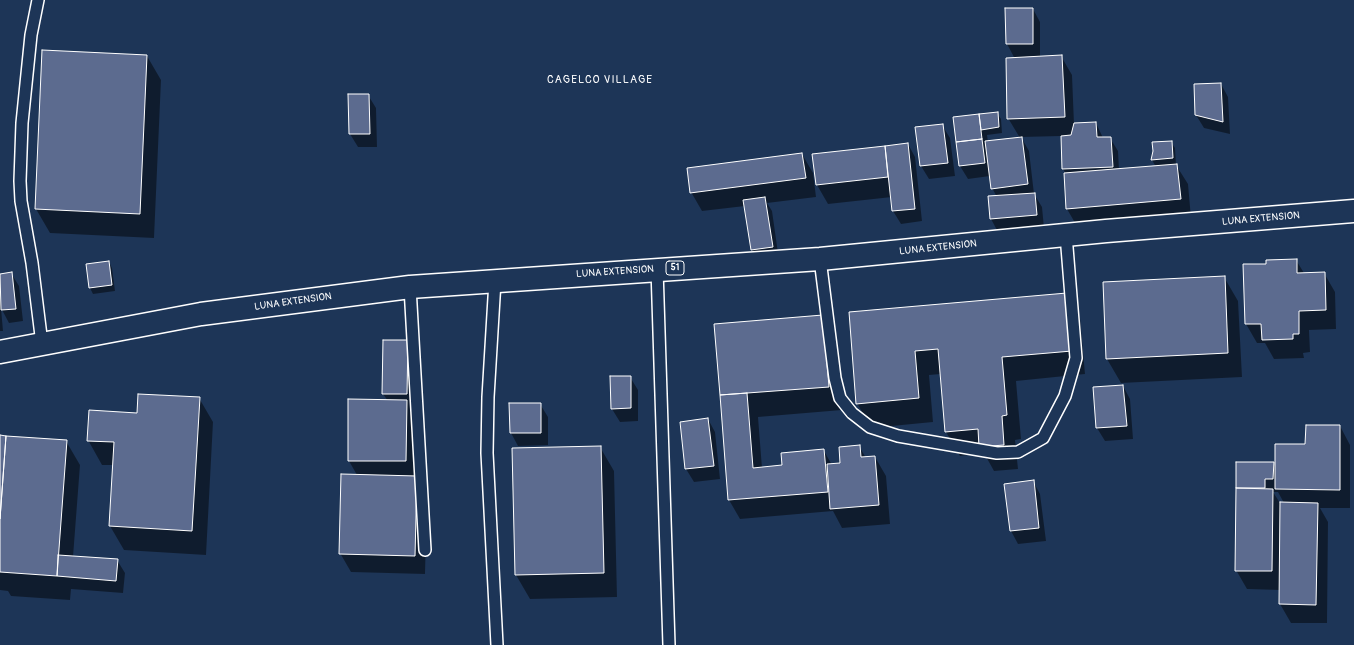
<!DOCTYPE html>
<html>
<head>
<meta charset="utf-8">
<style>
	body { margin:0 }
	canvas { display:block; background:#1d3557 }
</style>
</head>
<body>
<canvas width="1354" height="645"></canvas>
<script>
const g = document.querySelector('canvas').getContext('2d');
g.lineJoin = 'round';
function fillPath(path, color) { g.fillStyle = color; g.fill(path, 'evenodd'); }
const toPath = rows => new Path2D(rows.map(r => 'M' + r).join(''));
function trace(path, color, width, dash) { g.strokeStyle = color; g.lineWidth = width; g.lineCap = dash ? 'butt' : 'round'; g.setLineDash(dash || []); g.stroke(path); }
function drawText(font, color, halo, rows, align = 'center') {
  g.font = font + ' Pangolin,sans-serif'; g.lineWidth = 4; g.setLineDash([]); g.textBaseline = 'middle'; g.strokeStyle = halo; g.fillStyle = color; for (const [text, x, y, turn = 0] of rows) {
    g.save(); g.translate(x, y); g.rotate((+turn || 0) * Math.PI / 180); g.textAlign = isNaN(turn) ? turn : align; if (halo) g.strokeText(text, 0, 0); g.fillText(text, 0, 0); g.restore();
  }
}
fillPath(toPath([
	[1006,9,1033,9,1040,22,1040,57,1061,56,1072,75,1074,124,1096,123,1103,138,1110,138,1118,151,1119,170,1156,167,1152,160,1171,142,1175,148,1176,165,1188,184,1191,218,1078,228,1067,209,1066,174,1063,169,1062,136,1021,137,1029,151,1034,194,1042,207,1044,228,998,232,991,219,997,197,992,188,990,176,968,179,960,166,979,115,980,118,997,113,1001,119,1002,133,987,135,988,142,1020,138,1008,118,1015,59,1007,44],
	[147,56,161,80,154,238,50,233,36,209],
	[1221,84,1228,97,1230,134,1204,128,1196,115],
	[368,95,376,108,377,147,358,147,350,134],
	[942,125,950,138,955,176,929,179,921,166,917,128],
	[908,144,915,157,922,221,901,224,893,211,892,197,828,204,817,185,813,154],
	[802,154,813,173,816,197,767,203,772,211,779,260,759,263,752,250,745,206,702,211,691,192],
	[1296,260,1304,273,1324,273,1335,292,1336,329,1309,330,1310,352,1303,353,1304,358,1274,359,1265,343,1257,343,1246,324,1267,265],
	[109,262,112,268,115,291,93,294,90,288],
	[11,273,19,286,23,321,9,323,1,308,3,331,0,331,0,275],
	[1224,277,1238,301,1242,377,1121,383,1107,359],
	[1066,294,1080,318,1085,374,1016,381,1021,439,1015,440,1018,469,994,471,984,453,960,456,946,432,941,374,929,375,933,422,871,428,857,403,850,313],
	[822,316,836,340,842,410,758,417,762,468,783,466,824,451,832,465,841,464,859,446,866,458,875,457,886,476,890,524,842,528,833,511,740,519,729,500,715,325],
	[407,341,414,354,414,407,410,407,417,420,427,496,425,574,351,572,340,553,357,475,349,461,388,401,383,394],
	[630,377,638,390,638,421,620,422,612,409],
	[1123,386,1130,399,1133,439,1105,441,1097,428],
	[199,398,213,422,206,555,124,550,110,526,114,465,102,465,88,440,138,414],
	[510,404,540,404,548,417,548,445,518,446,511,433],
	[708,419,715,432,720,479,694,482,686,469,681,422],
	[1340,426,1350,445,1350,508,1320,508,1328,522,1327,623,1291,623,1280,604,1280,590,1247,589,1236,570,1237,463,1273,463,1276,468],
	[1273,492,1278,492,1284,503,1280,503],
	[0,436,66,441,80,465,73,557,117,560,125,573,123,593,71,589,70,600,11,596,8,591,0,590],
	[600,447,614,471,617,597,530,599,516,575],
	[1033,481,1040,494,1046,541,1018,544,1011,531]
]), '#0007');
const building = toPath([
	[1005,8,1033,8,1033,44,1006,44,1005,8],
	[42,50,147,55,140,214,35,209,42,50],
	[1062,55,1065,117,1007,119,1006,58,1062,55],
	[1221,83,1223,122,1195,115,1194,84,1221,83],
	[348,94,369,94,370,134,349,134,348,94],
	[998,112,999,127,981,130,979,114,998,112],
	[979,114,982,139,956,142,953,117,979,114],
	[1096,122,1097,137,1111,137,1113,167,1062,169,1061,136,1071,135,1074,123,1096,122],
	[943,124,948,163,920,166,915,127,943,124],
	[1022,137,1028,184,991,189,985,141,1022,137],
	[982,139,985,163,959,166,956,142,982,139],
	[1172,141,1173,158,1151,160,1153,151,1152,142,1172,141],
	[908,143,915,209,892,211,885,146,908,143],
	[885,146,888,177,816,185,812,154,885,146],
	[802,153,806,178,690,193,687,168,802,153],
	[1177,164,1181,199,1066,209,1064,173,1177,164],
	[1035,193,1037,215,990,219,988,196,1035,193],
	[765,197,773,247,751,250,743,200,765,197],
	[1297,259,1297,273,1325,272,1326,310,1299,311,1299,334,1293,334,1293,339,1262,340,1261,324,1245,324,1243,264,1266,264,1266,260,1297,259],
	[109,261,112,285,89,288,86,264,109,261],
	[12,272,16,309,1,310,0,274,12,272],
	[1225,276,1228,353,1106,359,1103,282,1225,276],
	[1067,293,1072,351,1002,357,1007,415,1002,416,1004,445,979,447,978,429,945,432,938,349,915,351,919,398,856,404,849,312,1067,293],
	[823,315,829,387,720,395,714,324,823,315],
	[383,340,408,340,407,394,382,394,383,340],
	[610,376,631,376,631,408,611,409,610,376],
	[1123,385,1127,426,1096,428,1093,387,1123,385],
	[747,393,753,468,782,465,781,453,824,449,828,492,728,500,720,395,747,393],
	[138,394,200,397,192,531,109,526,114,442,87,441,89,410,137,413,138,394],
	[348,399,407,400,406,461,348,461,348,399],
	[509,403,541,403,541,433,510,433,509,403],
	[708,418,714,466,685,469,680,422,708,418],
	[1306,425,1340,425,1340,490,1275,489,1275,444,1305,444,1306,425],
	[0,435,6,436,0,519,0,435],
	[6,436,67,440,57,576,0,572,0,519,6,436],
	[860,445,861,457,875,456,879,505,830,509,827,464,840,463,839,447,860,445],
	[601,446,604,573,515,575,512,448,601,446],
	[1236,462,1274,462,1273,479,1265,479,1265,488,1236,488,1236,462],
	[341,474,417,476,415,556,339,554,341,474],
	[1034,480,1039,528,1010,531,1004,484,1034,480],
	[1236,488,1273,489,1272,571,1235,571,1236,488],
	[1280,502,1318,503,1316,605,1279,604,1280,502],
	[58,555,118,559,116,581,57,576,58,555]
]);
fillPath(building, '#5c6b8f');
trace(building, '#fff', 1);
const service = toPath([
	[38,0,31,35,22,123,20,181,21,201,32,263,42,344],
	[820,259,835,378,840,398,852,413,870,427,898,436,997,453,1018,452,1043,438,1065,396,1076,358,1066,235],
	[657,269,669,645],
	[495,281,488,397,487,453,497,645],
	[410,287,425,550]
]);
const trunk = toPath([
	[0,352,201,314,410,287,820,259,1106,231,1354,211]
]);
trace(service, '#fff', 14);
trace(trunk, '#fff', 25);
trace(service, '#1d3557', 11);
trace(trunk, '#1d3557', 22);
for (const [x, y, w] of [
	[675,268,18]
]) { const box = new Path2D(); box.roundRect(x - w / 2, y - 7, w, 14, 3); g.fillStyle = '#1d3557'; g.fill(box); trace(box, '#fff', 1); }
drawText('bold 9px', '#fff', null, [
	["51",675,268]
]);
drawText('10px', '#fff', '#1d3557', [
	["LUNA EXTENSION",1261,219,-5],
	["LUNA EXTENSION",938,248,-6],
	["LUNA EXTENSION",615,272,-4],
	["LUNA EXTENSION",293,302,-8]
]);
g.letterSpacing = '1px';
drawText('11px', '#fff', '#1d3557', [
	["CAGELCO VILLAGE",600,80]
]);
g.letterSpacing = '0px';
</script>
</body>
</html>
